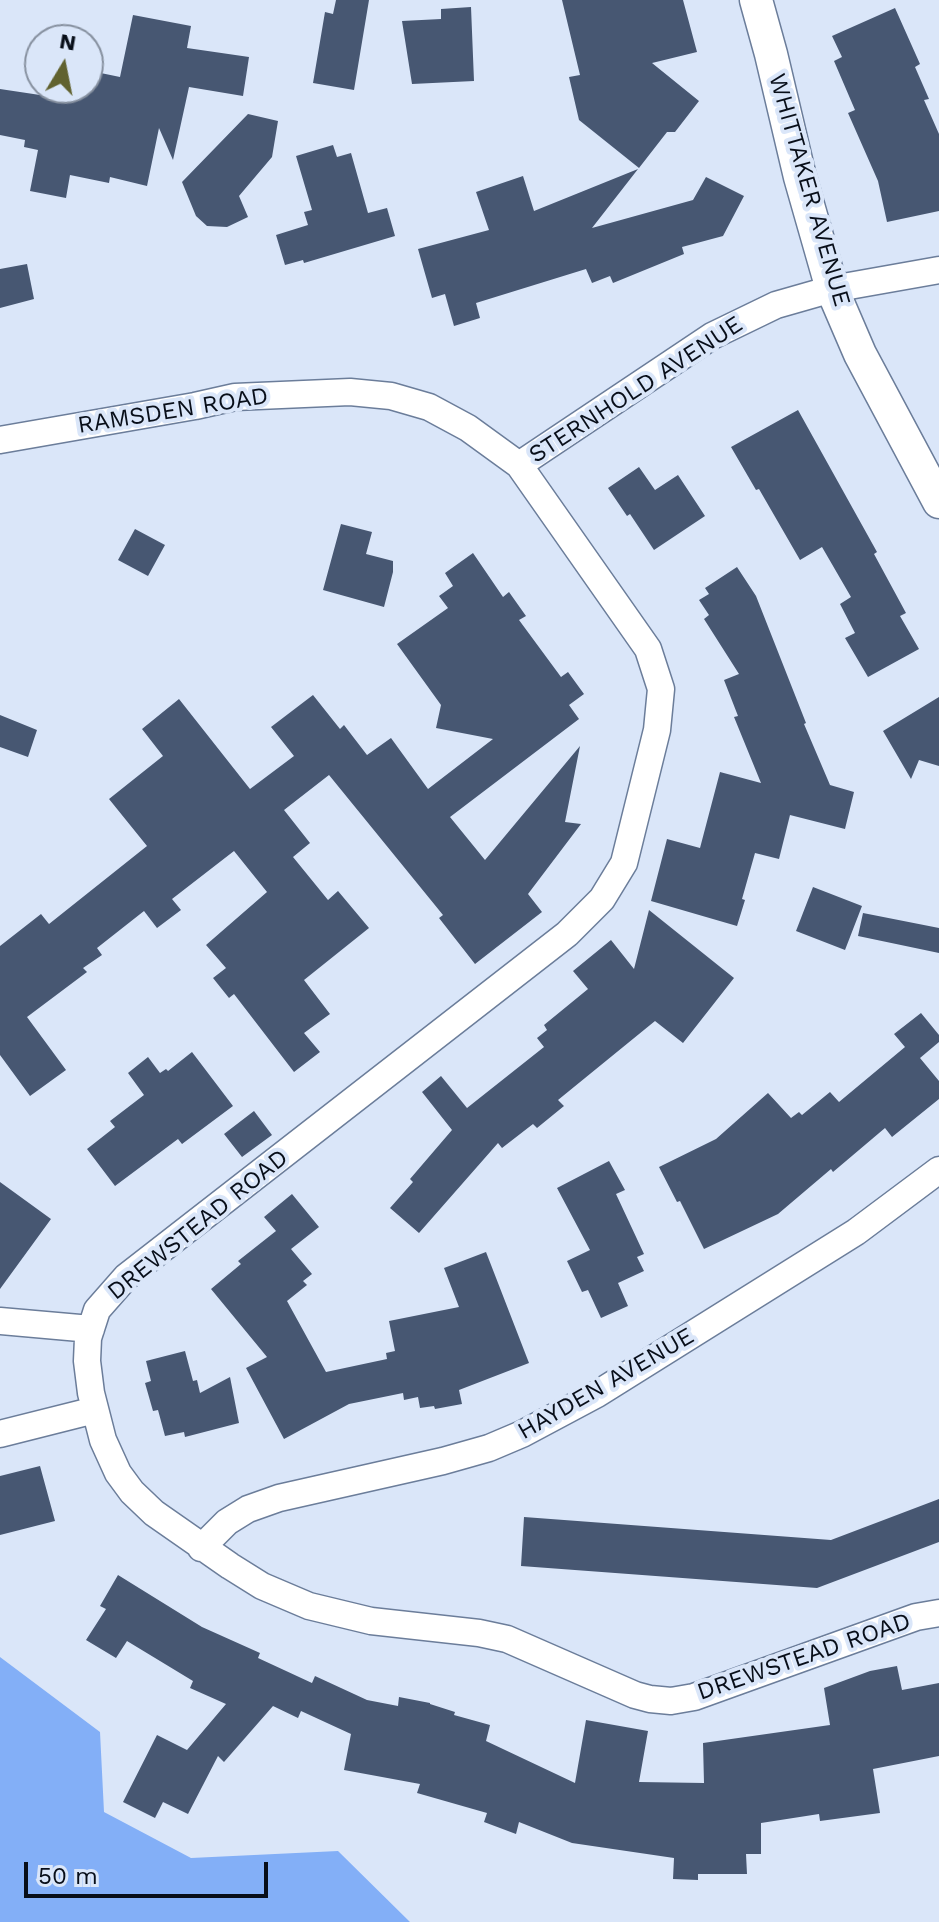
<!DOCTYPE html>
<html>
<head>
<meta charset="utf-8">
<style>
	body { margin:0 }
	#map { position:relative; width:939px; height:1922px; overflow:hidden; background:#dae6f9; font-family:"Work Sans",sans-serif }
	canvas { display:block }
	.north { position:absolute; left:24px; top:24px; width:80px; height:80px; box-sizing:border-box; background:#dae6f9; border:2px solid #86909f; border-radius:50%; rotate:10deg; font-size:22px; font-weight:700; line-height:32px; text-align:center; color:#080e19 }
	.north::after { content:''; display:block; margin:auto; width:28px; height:36px; background:#61622f; clip-path:polygon(50% 0,100% 100%,50% 72%,0 100%) }
	.scale { position:absolute; left:24px; top:1862px; width:244px; height:36px; box-sizing:border-box; border:4px solid #080e19; border-top:0; padding-left:10px; font-size:24px; line-height:28px; white-space:nowrap; color:#080e19; -webkit-text-stroke:6px #dae6f9; paint-order:stroke }
</style>
</head>
<body>
<div id="map">
<canvas width="939" height="1922"></canvas>
<div class="north">N</div>
<div class="scale">50 m</div>
</div>
<script>
const g = document.querySelector('canvas').getContext('2d');
g.lineJoin = 'round';
function fillPath(path, color) { g.fillStyle = color; g.fill(path, 'evenodd'); }
const toPath = rows => new Path2D(rows.map(r => 'M' + r).join(''));
function trace(path, color, width, dash) { g.strokeStyle = color; g.lineWidth = width; g.lineCap = dash ? 'butt' : 'round'; g.setLineDash(dash || []); g.stroke(path); }
function drawText(font, color, halo, rows, align = 'center') {
  g.font = font + ' "Work Sans",sans-serif'; g.lineWidth = 8; g.setLineDash([]); g.textBaseline = 'middle'; g.strokeStyle = halo; g.fillStyle = color; for (const [text, x, y, turn = 0] of rows) {
    g.save(); g.translate(x, y); g.rotate((+turn || 0) * Math.PI / 180); g.textAlign = isNaN(turn) ? turn : align; if (halo) g.strokeText(text, 0, 0); g.fillText(text, 0, 0); g.restore();
  }
}
fillPath(toPath([
	[0,1657,100,1732,104,1812,191,1858,338,1851,410,1922,0,1922]
]), '#83aff7');
fillPath(toPath([
	[336,0,369,0,354,90,313,83,325,12,333,14],
	[562,0,683,0,697,52,652,63,699,101,675,132,667,132,639,168,579,120,569,77,580,75],
	[471,7,474,81,412,84,402,21,441,19,441,9],
	[895,8,920,64,915,67,929,99,924,100,939,134,939,211,887,222,878,181,848,113,855,110,834,61,842,57,832,36],
	[133,15,191,26,187,48,249,57,243,96,189,87,173,160,159,128,147,186,110,177,109,183,70,175,66,198,30,191,38,150,24,147,25,140,0,135,0,89,40,95,41,88,88,88,91,71,120,77],
	[248,114,278,121,272,157,239,196,248,217,227,227,207,226,196,216,182,182],
	[333,145,337,157,351,153,368,213,387,208,395,236,304,263,303,260,285,265,276,235,308,225,304,212,312,210,296,156],
	[638,169,592,228,693,200,706,177,744,196,723,236,682,247,684,254,613,283,610,276,592,283,586,269,476,303,480,318,454,326,445,294,432,298,418,249,489,230,476,192,523,176,534,211],
	[27,264,34,299,0,308,0,269],
	[798,410,877,552,874,554,906,613,900,616,919,649,868,677,845,638,855,633,840,604,851,597,822,547,800,560,759,489,756,490,731,447],
	[639,467,655,490,678,475,705,516,654,550,630,514,627,516,608,488],
	[341,524,372,532,366,554,393,561,393,572,384,607,323,590],
	[135,529,165,545,148,576,118,560],
	[473,553,503,597,509,592,526,616,519,620,561,677,568,672,584,694,569,705,579,719,450,817,485,860,580,746,565,822,581,824,528,894,542,912,475,964,439,918,443,915,329,775,284,810,310,843,293,857,328,900,338,891,369,928,304,980,330,1014,304,1033,320,1052,294,1072,234,994,229,998,213,978,226,968,206,945,267,892,234,851,172,899,181,910,157,928,144,911,97,948,102,955,83,968,87,972,27,1017,66,1070,30,1096,0,1055,0,946,41,914,49,924,147,846,109,799,163,756,142,729,179,699,250,789,294,756,271,727,313,695,340,729,344,725,367,755,391,738,428,789,493,739,436,728,441,705,397,644,448,608,439,596,453,586,445,573],
	[737,567,756,596,806,723,804,724,830,785,854,792,845,829,790,815,779,859,755,853,742,899,745,900,737,926,651,901,667,839,700,848,720,772,761,783,734,717,738,716,724,680,739,674,704,619,709,615,699,600,709,594,705,588],
	[939,697,939,766,919,760,911,779,883,731],
	[0,715,37,730,28,757,0,747],
	[813,887,862,906,845,950,796,931],
	[649,910,734,978,683,1043,655,1021,558,1100,564,1106,537,1128,533,1124,502,1148,498,1143,419,1233,390,1208,413,1182,410,1179,452,1130,422,1092,441,1076,467,1108,544,1047,537,1038,547,1030,544,1025,588,989,573,971,611,940,634,969],
	[863,913,939,928,939,953,858,936],
	[921,1013,939,1035,939,1042,920,1058,939,1081,939,1099,892,1137,885,1128,833,1172,831,1169,778,1214,704,1249,680,1201,677,1202,659,1167,716,1139,768,1093,791,1118,799,1112,802,1115,830,1092,839,1102,905,1047,894,1034],
	[192,1052,233,1106,182,1144,178,1139,115,1186,87,1149,115,1127,110,1121,144,1095,128,1073,148,1057,160,1073,166,1069,168,1071],
	[254,1111,272,1135,242,1157,224,1134],
	[609,1161,625,1190,616,1194,644,1254,637,1257,644,1271,618,1283,628,1306,601,1318,588,1290,582,1292,567,1261,590,1250,557,1188],
	[0,1182,51,1219,0,1289],
	[292,1194,319,1227,291,1249,312,1274,303,1281,307,1285,287,1301,326,1372,387,1359,386,1353,395,1351,389,1321,459,1307,444,1268,486,1252,529,1363,459,1390,462,1404,435,1409,434,1406,420,1408,418,1397,404,1400,403,1393,349,1404,284,1439,246,1368,267,1357,211,1289,241,1264,238,1261,276,1231,264,1217],
	[185,1351,193,1381,197,1380,200,1393,230,1377,239,1423,185,1437,184,1432,165,1436,158,1410,153,1411,145,1383,151,1381,146,1361],
	[40,1466,55,1521,0,1535,0,1476],
	[939,1499,939,1542,817,1588,521,1566,524,1517,831,1540],
	[118,1575,202,1627,260,1653,258,1658,312,1683,315,1676,367,1700,398,1706,399,1697,430,1703,430,1704,455,1712,454,1715,490,1725,486,1741,575,1783,586,1720,648,1731,639,1782,704,1783,703,1743,830,1725,824,1688,870,1671,897,1666,902,1690,939,1683,939,1756,873,1769,880,1813,820,1821,819,1814,761,1823,761,1854,746,1854,747,1874,698,1874,698,1880,673,1879,674,1858,572,1843,519,1822,516,1834,484,1822,487,1813,417,1793,420,1784,344,1770,351,1734,301,1711,298,1718,273,1706,224,1762,218,1756,188,1814,163,1802,155,1818,123,1802,157,1735,187,1750,226,1704,190,1688,193,1681,127,1641,116,1658,86,1640,106,1609,100,1606]
]), '#475772');
const minor = toPath([
	[0,440,195,406,235,397,350,392,391,396,429,407,468,428,519,465,648,649,661,689,657,730,624,863,602,899,567,934,126,1277,97,1310,88,1338,87,1361,91,1393,103,1440,118,1473,132,1492,154,1513,230,1566,262,1586,309,1606,371,1621,479,1633,507,1639,635,1695,650,1699,671,1701,694,1697,916,1617,939,1613],
	[519,465,712,336,776,305,832,289,939,270],
	[0,1321,91,1329],
	[0,1434,95,1410],
	[201,1548,227,1522,248,1509,279,1498,443,1461,489,1448,522,1434,597,1394,856,1232,939,1170]
]);
const tertiary = toPath([
	[756,0,771,54,800,177,832,289,860,354,939,502]
]);
trace(minor, '#6b7d9a', 29);
trace(tertiary, '#6b7d9a', 35);
trace(minor, '#fff', 26);
trace(tertiary, '#fff', 32);
drawText('24px', '#080e19', '#dae6f9', [
	["WHITTAKER AVENUE",809,190,74],
	["STERNHOLD AVENUE",636,390,-33],
	["RAMSDEN ROAD",173,411,-9],
	["DREWSTEAD ROAD",198,1225,-39],
	["HAYDEN AVENUE",606,1384,-30],
	["DREWSTEAD ROAD",804,1657,-19]
]);
</script>
</body>
</html>
